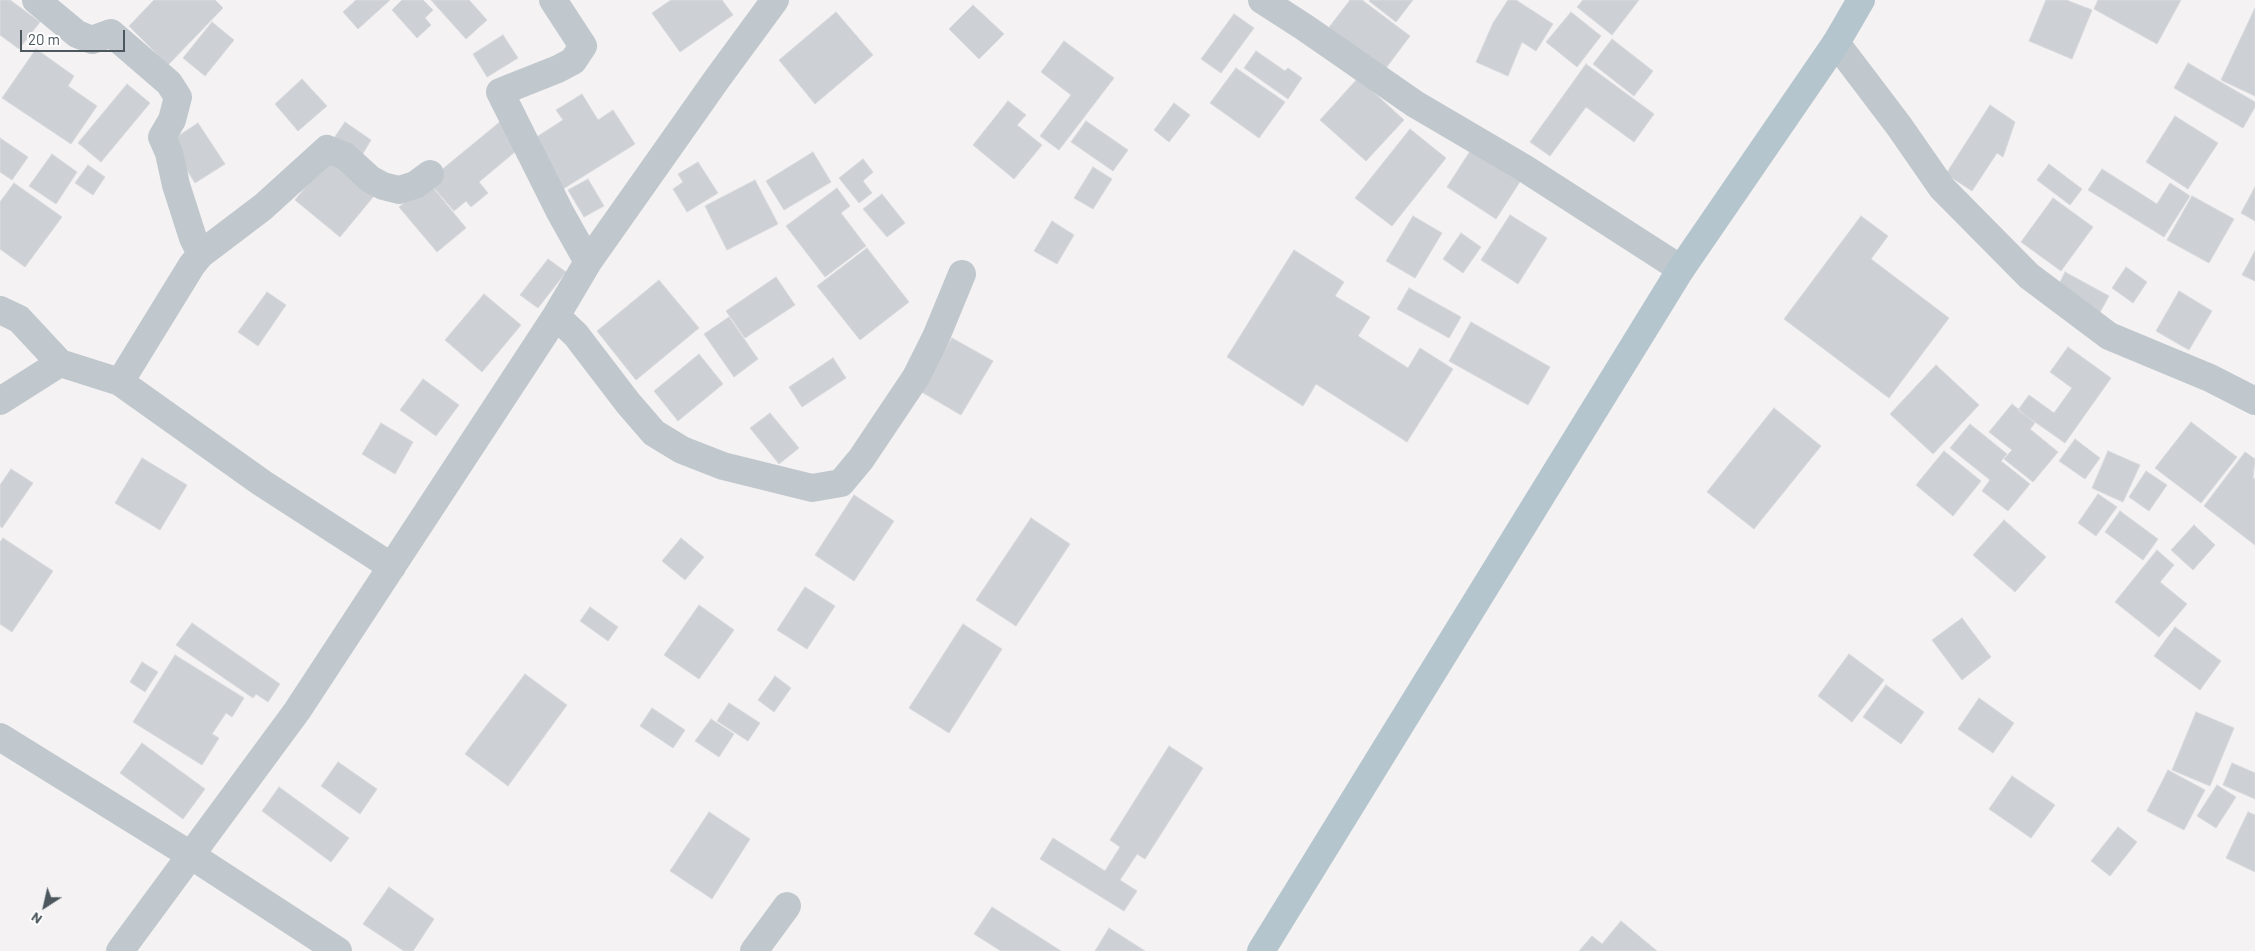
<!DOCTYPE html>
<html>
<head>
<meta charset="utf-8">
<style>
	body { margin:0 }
	#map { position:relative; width:2255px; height:951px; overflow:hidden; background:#f4f2f3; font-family:Barlow,sans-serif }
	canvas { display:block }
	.north { position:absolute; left:20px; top:881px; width:50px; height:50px; -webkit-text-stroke:4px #fff; paint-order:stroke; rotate:215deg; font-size:14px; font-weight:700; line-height:20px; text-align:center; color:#4c585e }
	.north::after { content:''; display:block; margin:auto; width:18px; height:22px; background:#4c585e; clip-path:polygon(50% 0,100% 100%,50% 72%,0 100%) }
	.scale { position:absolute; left:20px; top:30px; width:105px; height:22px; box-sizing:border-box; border:2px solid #4c585e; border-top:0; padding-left:6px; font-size:15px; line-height:18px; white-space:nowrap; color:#4c585e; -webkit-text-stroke:4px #fff; paint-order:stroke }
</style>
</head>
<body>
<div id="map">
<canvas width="2255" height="951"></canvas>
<div class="north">N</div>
<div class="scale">20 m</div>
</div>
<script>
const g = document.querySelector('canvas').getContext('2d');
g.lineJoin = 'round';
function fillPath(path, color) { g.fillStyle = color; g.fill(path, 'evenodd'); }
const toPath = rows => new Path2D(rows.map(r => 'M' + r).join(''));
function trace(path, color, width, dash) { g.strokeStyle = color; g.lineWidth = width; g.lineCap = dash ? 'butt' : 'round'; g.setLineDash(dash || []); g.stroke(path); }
const building = toPath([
	[0,0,10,0,40,22,19,49,0,35,0,0],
	[154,0,215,0,223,8,168,65,129,26,154,0],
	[356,0,390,0,358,29,343,12,356,0],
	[402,0,423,0,433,10,425,18,431,25,417,38,392,10,402,0],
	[431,0,469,0,487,20,466,39,431,0],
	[671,0,722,0,733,15,680,52,652,13,671,0],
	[1350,0,1362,0,1410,36,1383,72,1327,30,1350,0],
	[1370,0,1413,0,1396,22,1369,1,1370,0],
	[1508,0,1516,0,1553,24,1536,51,1522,42,1508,76,1476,62,1493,23,1508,0],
	[1583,0,1639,0,1612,35,1577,7,1583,0],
	[2046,0,2066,0,2092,10,2072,59,2029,41,2046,0],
	[2098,0,2181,0,2157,44,2094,9,2098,0],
	[973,5,1004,34,979,59,949,29,973,5],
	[2255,8,2255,96,2221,80,2255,8],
	[836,12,873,55,815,104,779,60,836,12],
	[1571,12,1601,36,1577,67,1546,42,1571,12],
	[1234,14,1254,28,1221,73,1201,59,1234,14],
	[212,22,234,40,205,76,183,58,212,22],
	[503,35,518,58,487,77,473,54,503,35],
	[1612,39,1653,71,1634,96,1593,64,1612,39],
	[1064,41,1114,78,1059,150,1040,136,1071,95,1041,72,1064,41],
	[36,49,74,76,68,86,97,106,71,144,2,98,36,49],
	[1256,51,1285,71,1288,68,1302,78,1288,99,1244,68,1256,51],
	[2188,63,2255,102,2255,107,2243,128,2174,88,2188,63],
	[1586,64,1654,114,1634,142,1586,107,1550,156,1530,142,1586,64],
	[1236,68,1285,102,1259,138,1210,103,1236,68],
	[1358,78,1404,120,1366,161,1320,120,1358,78],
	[302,79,327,106,298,131,275,104,302,79],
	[127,84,150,103,101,162,78,143,127,84],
	[582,94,598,120,613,110,635,144,563,189,532,140,563,120,556,110,582,94],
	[1008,101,1026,115,1017,125,1042,145,1014,179,973,145,1008,101],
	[1174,103,1190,115,1169,142,1154,130,1174,103],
	[1990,105,2015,122,2003,157,1997,153,1972,191,1946,174,1990,105],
	[2175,116,2218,143,2188,189,2146,162,2175,116],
	[501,121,522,146,479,182,488,193,471,207,466,201,454,211,428,181,501,121],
	[1086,121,1128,150,1113,171,1071,142,1086,121],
	[345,122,371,140,359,160,332,141,345,122],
	[198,123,225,164,195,183,169,142,198,123],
	[1410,129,1446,158,1392,226,1355,198,1410,129],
	[0,138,28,157,12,180,0,172,0,138],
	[1474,145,1523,177,1496,219,1447,187,1474,145],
	[813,152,831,182,784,210,766,181,813,152],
	[52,154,77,172,56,204,29,186,52,154],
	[329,159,374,196,340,237,295,200,329,159],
	[863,159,873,172,863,181,872,193,859,203,839,178,863,159],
	[698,162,718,193,687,212,673,189,683,182,678,174,698,162],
	[2049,164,2082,189,2070,205,2037,180,2049,164],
	[88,165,105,177,93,195,75,183,88,165],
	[1093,167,1112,179,1093,209,1074,198,1093,167],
	[2102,169,2157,204,2170,183,2190,196,2164,237,2088,190,2102,169],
	[588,179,604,206,584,217,568,190,588,179],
	[755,180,778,224,727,250,705,206,755,180],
	[14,183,62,217,25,267,0,249,0,202,14,183],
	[429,183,466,228,437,252,399,207,429,183],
	[2255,187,2255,221,2241,213,2255,187],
	[837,188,850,206,841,213,866,246,825,277,786,226,837,188],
	[882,194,905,223,887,237,863,209,882,194],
	[2192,196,2234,219,2209,263,2167,240,2192,196],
	[2053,198,2093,227,2061,271,2021,242,2053,198],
	[1510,215,1547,238,1518,284,1481,260,1510,215],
	[1413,216,1442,233,1415,278,1386,261,1413,216],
	[1861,216,1888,236,1871,259,1949,318,1889,398,1784,319,1861,216],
	[1052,221,1074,235,1057,264,1034,251,1052,221],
	[1461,233,1481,247,1463,273,1443,259,1461,233],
	[867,248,909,302,860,340,817,286,867,248],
	[1294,250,1344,282,1335,296,1370,317,1358,336,1408,368,1420,348,1453,369,1407,442,1316,384,1303,406,1227,357,1294,250],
	[2255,251,2255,281,2242,275,2255,251],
	[548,259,566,272,538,308,520,295,548,259],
	[2126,267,2147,282,2133,303,2112,288,2126,267],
	[2065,272,2109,296,2099,314,2056,290,2065,272],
	[776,277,795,305,745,338,726,311,776,277],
	[659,280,699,328,636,380,597,331,659,280],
	[1409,288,1461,317,1449,338,1397,309,1409,288],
	[2179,291,2212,311,2189,350,2156,331,2179,291],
	[267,292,286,305,258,346,238,332,267,292],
	[484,294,521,325,482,372,445,340,484,294],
	[729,317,758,359,734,377,704,334,729,317],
	[1471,322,1550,367,1528,405,1449,361,1471,322],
	[952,338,993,361,961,415,920,391,952,338],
	[2068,347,2111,378,2065,443,2018,410,2029,395,2054,413,2072,388,2050,372,2068,347],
	[699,354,723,384,678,421,654,391,699,354],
	[833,358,846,378,802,407,789,387,833,358],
	[1936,365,1979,405,1933,454,1890,414,1936,365],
	[423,379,459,405,436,436,400,410,423,379],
	[2012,404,2035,423,2030,429,2058,452,2033,482,2004,459,2012,450,1989,432,2012,404],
	[1774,408,1821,446,1754,529,1707,492,1774,408],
	[770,413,799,448,779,464,750,428,770,413],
	[2191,422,2237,457,2201,503,2155,468,2191,422],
	[381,423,413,442,395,474,362,454,381,423],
	[1970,424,2007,454,2001,461,2030,484,2008,511,1982,491,1990,480,1950,448,1970,424],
	[2075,439,2100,458,2085,479,2059,461,2075,439],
	[1944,451,1981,481,1953,516,1916,485,1944,451],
	[2108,451,2140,465,2123,502,2092,488,2108,451],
	[2245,452,2255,459,2253,478,2255,479,2255,545,2204,506,2245,452],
	[142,458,187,485,160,530,115,503,142,458],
	[11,469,33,483,2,528,0,526,0,485,11,469],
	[2146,471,2167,485,2149,511,2129,497,2146,471],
	[2098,494,2117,507,2096,536,2078,523,2098,494],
	[854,495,894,521,854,581,815,555,854,495],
	[2120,511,2158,539,2143,560,2105,532,2120,511],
	[1031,518,1070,544,1016,626,976,600,1031,518],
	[2004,520,2046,557,2015,592,1973,555,2004,520],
	[2194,525,2215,545,2193,570,2171,550,2194,525],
	[3,538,53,571,12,632,0,624,0,542,3,538],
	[681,538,704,557,685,580,662,561,681,538],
	[2157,550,2174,565,2160,582,2187,604,2159,637,2115,602,2157,550],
	[805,587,835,606,807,649,777,630,805,587],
	[699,605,734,630,699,679,664,655,699,605],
	[590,607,618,627,608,641,580,621,590,607],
	[1962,618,1991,657,1962,680,1932,640,1962,618],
	[192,623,280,684,268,702,256,694,253,698,176,645,192,623],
	[963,624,1002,649,949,733,909,708,963,624],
	[2175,627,2221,661,2200,690,2154,656,2175,627],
	[1849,654,1884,680,1852,722,1818,696,1849,654],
	[175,655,244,698,232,717,226,713,212,734,219,738,202,765,133,722,175,655],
	[142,662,158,672,145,692,130,682,142,662],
	[525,674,567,705,508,786,465,754,525,674],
	[775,676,791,688,774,712,758,700,775,676],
	[1886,685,1924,712,1901,744,1863,717,1886,685],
	[1979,698,2014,723,1993,753,1958,729,1979,698],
	[729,703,760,723,748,741,717,721,729,703],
	[652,708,685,730,673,748,640,726,652,708],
	[2196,712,2234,728,2210,786,2172,770,2196,712],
	[711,719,734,734,719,757,695,741,711,719],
	[142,743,205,789,183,819,120,773,142,743],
	[1169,746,1203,768,1145,859,1137,854,1120,880,1137,891,1124,911,1040,859,1053,838,1105,871,1120,847,1110,840,1169,746],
	[338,762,377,789,360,814,321,786,338,762],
	[2232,763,2255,773,2255,799,2223,785,2232,763],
	[2168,770,2205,790,2184,830,2147,811,2168,770],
	[2012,776,2055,805,2031,838,1989,809,2012,776],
	[2217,785,2236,797,2216,828,2197,816,2217,785],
	[279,787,349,838,331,862,262,811,279,787],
	[709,812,750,839,712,899,670,871,709,812],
	[2248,812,2255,815,2255,872,2226,858,2248,812],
	[2118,827,2137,842,2110,876,2091,861,2118,827],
	[389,887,434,919,413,951,404,951,363,924,389,887],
	[992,907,1061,951,1001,951,974,934,992,907],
	[1621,921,1657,951,1579,951,1592,936,1602,944,1621,921],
	[1109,928,1145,951,1095,951,1109,928]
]);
fillPath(building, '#cdd0d4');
trace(building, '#d7d9dd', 1);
trace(toPath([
	[36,0,77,34,92,40,111,33,169,83,178,97,172,120,162,137,169,153,176,185,193,238,201,254],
	[553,0,583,46,573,61,558,69,500,92,560,212,588,262],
	[1262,0,1304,27,1415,104,1524,168,1681,269],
	[1836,43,1899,126,1942,188,2029,276,2109,336,2210,378,2255,401],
	[0,310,19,319,60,363,120,382,262,483,392,567],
	[556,316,576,335,628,403,654,433,682,450,723,466,812,488,841,483,861,459,916,377,936,337,962,274],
	[120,382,192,265,201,254,263,207,327,149,345,156,370,179,383,186,399,190,415,185,430,174],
	[0,401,60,363],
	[0,737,192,856,338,951],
	[120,951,297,711,556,316,588,262,717,79,775,0],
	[754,951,787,906]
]), '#c0c8cd', 28);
trace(toPath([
	[1261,951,1681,269,1836,43,1861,0]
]), '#b5c5cd', 28);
</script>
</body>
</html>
